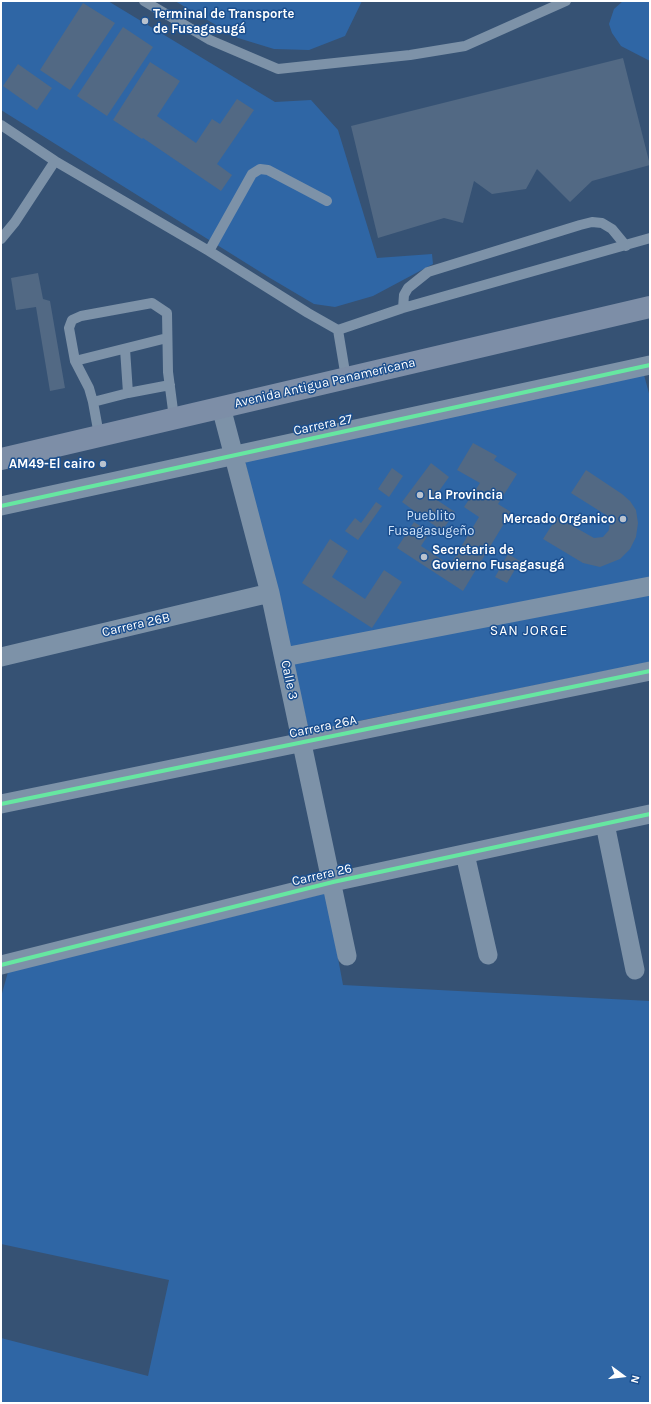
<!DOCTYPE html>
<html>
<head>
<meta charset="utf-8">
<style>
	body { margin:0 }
	#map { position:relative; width:651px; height:1404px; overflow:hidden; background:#365274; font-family:Karla,sans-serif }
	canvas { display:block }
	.frame { position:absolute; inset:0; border:2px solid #fff; pointer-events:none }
	.north { position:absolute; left:603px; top:1356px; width:40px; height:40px; -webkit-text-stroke:3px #1b4f8f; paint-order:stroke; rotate:105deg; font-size:11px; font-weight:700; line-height:16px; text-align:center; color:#fff }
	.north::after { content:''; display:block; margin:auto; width:14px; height:18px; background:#fff; clip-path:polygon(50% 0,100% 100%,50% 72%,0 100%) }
</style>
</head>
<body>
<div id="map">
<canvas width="651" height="1404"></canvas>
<div class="frame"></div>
<div class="north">N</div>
</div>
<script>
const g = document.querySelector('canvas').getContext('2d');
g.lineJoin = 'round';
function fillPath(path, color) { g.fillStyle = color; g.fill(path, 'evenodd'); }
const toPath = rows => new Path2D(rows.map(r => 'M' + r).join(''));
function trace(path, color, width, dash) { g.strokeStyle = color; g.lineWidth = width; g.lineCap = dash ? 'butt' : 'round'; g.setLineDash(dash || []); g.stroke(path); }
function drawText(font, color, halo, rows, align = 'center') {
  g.font = font + ' Karla,sans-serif'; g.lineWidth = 3; g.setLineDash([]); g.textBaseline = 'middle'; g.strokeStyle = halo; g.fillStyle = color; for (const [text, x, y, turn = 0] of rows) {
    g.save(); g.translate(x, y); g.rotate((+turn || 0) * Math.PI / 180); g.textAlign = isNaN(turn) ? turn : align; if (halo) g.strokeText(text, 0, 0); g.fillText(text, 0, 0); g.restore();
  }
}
fillPath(toPath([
	[1,1,108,1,275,102,311,100,338,130,377,258,432,254,433,264,373,296,335,307,314,304,270,278,1,110],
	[175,1,362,1,345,36,309,50,274,49,238,38],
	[623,1,650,1,650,61,621,46,612,33,609,24,614,9],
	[644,375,650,397,650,662,309,731,245,461],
	[326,893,343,985,650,1001,650,1403,1,1403,1,1338,148,1376,169,1280,1,1244,1,997,8,972]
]), '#2f66a5');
fillPath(toPath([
	[83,3,115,23,70,90,40,70],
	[123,27,153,47,107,116,77,96],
	[623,58,650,165,592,181,570,202,537,169,526,189,492,194,474,181,463,223,444,218,378,238,351,126],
	[150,62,180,81,157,116,196,143,212,119,220,124,237,99,254,110,217,164,232,175,221,191,143,138,142,139,113,120],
	[18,64,52,88,37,110,3,86],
	[38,273,43,299,50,301,65,388,50,391,36,307,16,310,11,278],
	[473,443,497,456,494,460,517,474,498,504,511,512,463,591,397,548,414,522,430,532,421,546,450,565,479,517,464,507,480,483,457,470],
	[431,463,449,477,434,498,455,512,442,531,402,502],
	[392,468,403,476,389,497,378,489],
	[586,470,622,494,630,501,636,510,638,523,636,537,630,549,620,559,600,567,583,563,543,539,557,517,594,538,603,537,609,530,610,521,606,515,571,493],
	[376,502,382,506,358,540,345,531,355,518,361,523],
	[330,539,348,551,332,577,365,599,384,570,402,582,372,628,302,583],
	[508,554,520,561,507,583,495,577]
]), '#526984');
trace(toPath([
	[144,1,210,40,278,69,410,55,465,46,566,1],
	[1,125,55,161,209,251,308,313,338,330,403,308,650,238],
	[1,239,15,222,55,161],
	[209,251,252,174,260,169,268,170,327,201],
	[403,308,404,295,408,288,428,272,580,225,592,222,602,223,612,229,626,246],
	[338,330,346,378],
	[125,349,128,393],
	[75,361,167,338],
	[93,402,128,393,170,385],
	[99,435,93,402,89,388,75,361,69,328,72,320,81,316,152,303,167,313,168,372,174,418]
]), '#7d92a8', 10);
trace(toPath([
	[221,407,270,593,347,956],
	[1,506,650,365],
	[1,657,270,593],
	[284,657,650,586],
	[1,804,650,671],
	[605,824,635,970],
	[465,854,488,955],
	[1,965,333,882,650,814]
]), '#7d92a8', 19);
trace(toPath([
	[1,459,650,307]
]), '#7d8ea7', 22);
trace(toPath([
	[1,506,650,365],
	[1,804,650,671],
	[1,965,333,882,650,814]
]), '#66e7a1', 4);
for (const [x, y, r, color] of [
	[145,21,4,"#b9c2ce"],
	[103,464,4,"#b9c2ce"],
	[420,495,4,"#b9c2ce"],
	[623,519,4,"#b9c2ce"],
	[424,557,4,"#b9c2ce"]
]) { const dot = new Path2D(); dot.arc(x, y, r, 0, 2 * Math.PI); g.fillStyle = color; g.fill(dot); trace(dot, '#1b4f8f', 1.5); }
drawText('bold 13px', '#fff', '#1b4f8f', [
	["Terminal de Transporte",153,14],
	["de Fusagasugá",153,29],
	["AM49-El cairo",95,464,"right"],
	["La Provincia",428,495],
	["Mercado Organico",615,519,"right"],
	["Secretaria de",432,550],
	["Govierno Fusagasugá",432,565]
], 'left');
drawText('13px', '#fff', '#1b4f8f', [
	["Avenida Antigua Panamericana",325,383,-13],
	["Carrera 27",323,425,-12],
	["Carrera 26B",136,625,-13],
	["Calle 3",289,680,78],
	["Carrera 26A",323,727,-12],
	["Carrera 26",322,875,-13]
]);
drawText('13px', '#cfe3fa', '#1b4f8f', [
	["Pueblito",431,516],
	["Fusagasugeño",431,531]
]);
g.letterSpacing = '1px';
drawText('14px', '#fff', '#1b4f8f', [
	["SAN JORGE",529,631]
]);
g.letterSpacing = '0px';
</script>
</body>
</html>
